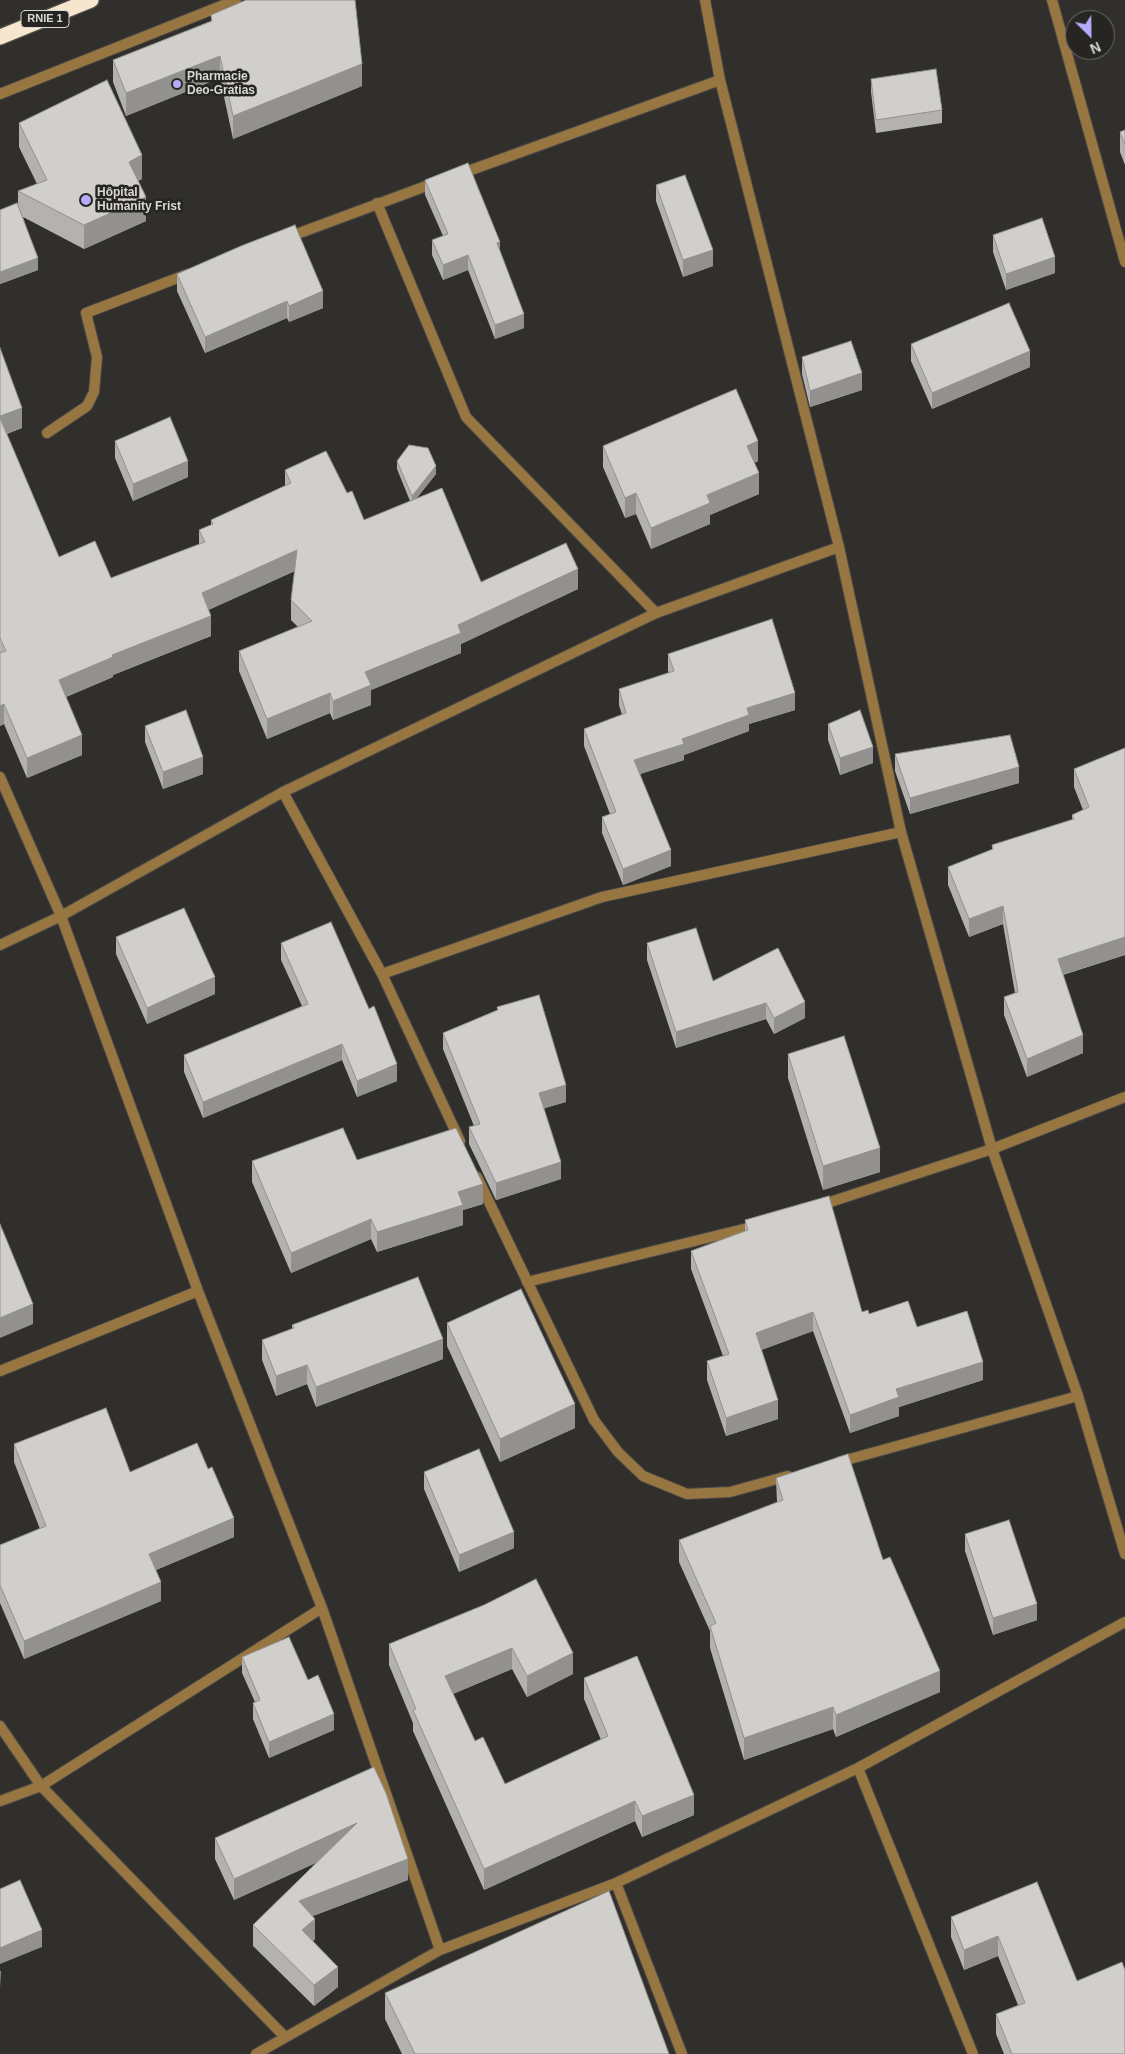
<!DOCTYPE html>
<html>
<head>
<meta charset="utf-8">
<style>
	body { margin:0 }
	#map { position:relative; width:1125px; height:2054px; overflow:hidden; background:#302f2c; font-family:Helvetica,sans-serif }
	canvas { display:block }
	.north { position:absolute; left:1065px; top:10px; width:50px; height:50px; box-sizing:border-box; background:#262522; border:1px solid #6e6d6a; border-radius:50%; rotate:157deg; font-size:14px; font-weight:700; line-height:20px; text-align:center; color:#d9d8d6 }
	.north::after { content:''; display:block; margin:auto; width:18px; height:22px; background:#b4acf9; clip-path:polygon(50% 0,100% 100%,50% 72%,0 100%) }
</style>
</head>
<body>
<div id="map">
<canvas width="1125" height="2054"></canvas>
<div class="north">N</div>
</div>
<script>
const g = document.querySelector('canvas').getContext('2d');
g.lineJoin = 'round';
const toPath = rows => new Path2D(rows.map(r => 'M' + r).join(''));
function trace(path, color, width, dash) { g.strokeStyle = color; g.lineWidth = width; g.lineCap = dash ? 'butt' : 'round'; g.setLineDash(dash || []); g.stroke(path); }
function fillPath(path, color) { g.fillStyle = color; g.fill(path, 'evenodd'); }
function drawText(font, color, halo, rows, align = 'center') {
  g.font = font + ' Helvetica,sans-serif'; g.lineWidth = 5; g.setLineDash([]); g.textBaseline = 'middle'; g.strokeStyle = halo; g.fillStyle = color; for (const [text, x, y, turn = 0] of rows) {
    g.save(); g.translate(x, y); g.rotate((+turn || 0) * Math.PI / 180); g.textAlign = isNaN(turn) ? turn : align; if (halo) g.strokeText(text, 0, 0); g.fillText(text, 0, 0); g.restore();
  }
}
const street = toPath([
	[705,0,720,80,839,547,901,832,992,1149,1078,1396,1125,1554],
	[1052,0,1125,262],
	[0,94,236,0],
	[460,174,720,80],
	[377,203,466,417,656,613],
	[286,238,437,182],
	[47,433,87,406,94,392,97,357,86,313,188,274],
	[0,777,61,916,198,1291,322,1608,440,1950],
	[283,792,382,974,460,1141],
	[0,945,61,916,283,792,656,613,839,547],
	[382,974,602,897,901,832],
	[477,1177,594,1420,618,1452,643,1476,687,1494,730,1492,788,1476],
	[818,1206,992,1149,1125,1097],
	[527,1282,756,1226],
	[0,1371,198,1291],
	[839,1462,1078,1396],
	[0,1726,41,1786,285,2037],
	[858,1768,973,2054],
	[0,1801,41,1786,322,1608],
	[616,1883,682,2054],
	[256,2054,440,1950,616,1883,858,1768,1125,1622]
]);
const highway = toPath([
	[0,37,91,0]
]);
trace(street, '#4b4a47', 12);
trace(highway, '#4b4a47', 18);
trace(street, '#977641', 10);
trace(highway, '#f6e6ce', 15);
fillPath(toPath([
	[211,15,362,86,233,139,220,78,126,116,113,82,113,60,211,21],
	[871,79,942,110,942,123,876,133,871,92],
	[19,123,142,179,138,181,146,221,84,249,23,217,38,270,0,284,0,210,18,205,18,191,37,184,19,147],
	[1125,130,1125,165,1120,152,1120,132],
	[425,180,500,253,524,328,495,339,468,270,443,280,432,255,432,240,443,236,425,195],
	[656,185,713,266,683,277,656,201],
	[993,235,1055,273,1006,290,993,252],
	[177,274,323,308,289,322,287,318,205,353,177,291],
	[911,344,1030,367,932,409,911,361],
	[0,348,22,428,7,434,59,557,111,578,199,544,199,530,211,525,211,520,285,486,285,470,347,493,364,520,410,501,397,469,397,461,436,474,416,499,481,582,578,589,461,644,461,653,371,690,371,705,333,720,330,713,267,739,239,671,239,651,298,627,291,620,291,600,295,571,208,610,211,636,113,675,113,677,66,697,82,755,27,778,4,724,0,726],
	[802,357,862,390,810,407,802,374],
	[115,441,188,477,133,501,115,458],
	[603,446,758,461,754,463,759,494,710,515,710,524,651,549,636,514,625,518,603,467],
	[668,654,795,710,749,724,749,731,684,755,684,760,640,774,671,866,623,885,602,833,602,817,610,814,584,746,584,729,622,715,619,705,619,689,669,673,668,671],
	[828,724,873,763,840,775,828,740],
	[145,726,203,774,163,789,145,742],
	[1125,748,1125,955,1063,975,1083,1053,1027,1077,1004,1015,1004,997,1015,993,1003,924,969,937,948,885,948,867,992,850,992,845,1072,820,1072,815,1083,810,1074,787,1074,769],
	[895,754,1019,783,910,814,895,771],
	[116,937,215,994,147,1024,116,954],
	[281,943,397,1081,357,1097,342,1060,203,1118,184,1072,184,1055,302,1006,281,960],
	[647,943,713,981,805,1018,774,1034,766,1019,676,1048,647,960],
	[497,1007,566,1102,544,1108,561,1179,496,1200,469,1144,469,1127,474,1126,443,1049,443,1033,497,1010],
	[788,1054,880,1172,823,1190,788,1078],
	[357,1160,483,1204,463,1210,463,1225,377,1252,371,1239,291,1273,252,1182,252,1161],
	[745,1220,862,1312,917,1327,983,1380,899,1407,899,1416,850,1433,813,1331,761,1350,778,1419,726,1436,707,1380,707,1361,723,1356,691,1269,691,1251,745,1231],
	[447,1323,575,1428,500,1462,447,1346],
	[292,1325,443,1359,316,1407,307,1384,276,1396,262,1360,262,1340,292,1329],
	[14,1444,130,1472,234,1537,156,1570,161,1601,24,1659,0,1603,0,1545,40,1529,14,1462],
	[424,1472,514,1548,459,1572,424,1489],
	[776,1478,883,1560,940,1692,836,1737,833,1729,744,1760,710,1648,710,1631,679,1562,679,1540,777,1502],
	[965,1534,1037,1620,993,1635,965,1551],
	[484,1605,573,1674,527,1697,512,1669,453,1694,475,1741,505,1784,601,1740,584,1699,584,1678,694,1815,642,1837,635,1821,484,1890,413,1731,413,1723,389,1665,389,1644],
	[242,1657,308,1680,334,1730,269,1758,253,1719,253,1703,255,1702,242,1673],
	[215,1838,408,1880,313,1916,315,1939,313,1941,338,1987,314,2006,253,1946,253,1925,318,1862,234,1900,215,1859],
	[1037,1882,1077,1981,1125,2054,1004,2054,996,2034,996,2014,1018,2005,998,1956,964,1970,951,1937,951,1917],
	[385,1993,669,2054,402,2054,385,2019]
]), '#b4b2af');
fillPath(toPath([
	[220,56,220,78,126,116,126,93],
	[362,64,362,86,233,139,233,116],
	[142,155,142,179,129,185,129,162],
	[146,197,146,221,84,249,84,225],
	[500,242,500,256,497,243],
	[713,250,713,266,683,277,683,260],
	[468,255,468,270,443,280,443,265],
	[1055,257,1055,273,1006,290,1006,274],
	[38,258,38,270,0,284,0,272],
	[323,291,323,308,289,322,289,306],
	[287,301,287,318,205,353,205,337],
	[524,314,524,328,495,339,495,325],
	[1030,351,1030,367,932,409,932,393],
	[862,373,862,390,810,407,810,391],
	[22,408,22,428,0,436,0,416],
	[758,441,758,461,747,466,747,446],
	[188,461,188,477,133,501,133,484],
	[436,466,436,474,412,504,412,496],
	[759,473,759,494,710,515,710,524,651,549,651,528,707,495],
	[636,493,636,514,625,518,625,498],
	[297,550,297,570,202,613,202,593],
	[578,569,578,589,461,644,461,653,371,690,371,705,333,720,333,701,365,672,458,625],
	[211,616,211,636,113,675,113,677,59,700,59,680,112,655],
	[330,693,330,713,267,739,267,719],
	[795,693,795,710,749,724,749,731,684,755,684,760,634,776,634,760,747,708],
	[4,704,4,724,0,726,0,706],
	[82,735,82,755,27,778,27,758],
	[873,747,873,763,840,775,840,758],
	[203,757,203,774,163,789,163,772],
	[1019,767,1019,783,910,814,910,798],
	[671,850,671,866,623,885,623,869],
	[1003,906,1003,924,969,937,969,919],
	[1125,937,1125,955,1058,976,1058,959],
	[215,977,215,994,147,1024,147,1008],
	[805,1002,805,1018,774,1034,774,1018],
	[766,1003,766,1019,676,1048,676,1032],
	[1083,1035,1083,1053,1027,1077,1027,1059],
	[342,1044,342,1060,203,1118,203,1102],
	[397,1064,397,1081,357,1097,357,1081],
	[566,1085,566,1102,539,1110,539,1093],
	[880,1148,880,1172,823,1190,823,1166],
	[561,1162,561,1179,496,1200,496,1183],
	[483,1184,483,1204,463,1210,463,1225,377,1252,377,1232,458,1192],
	[371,1219,371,1239,291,1273,291,1253],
	[33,1304,33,1324,0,1338,0,1318],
	[813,1312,813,1331,756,1352,756,1333],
	[443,1339,443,1359,316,1407,316,1387],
	[983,1362,983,1380,899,1407,899,1416,850,1433,850,1415,896,1389],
	[307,1365,307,1384,276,1396,276,1376],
	[778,1400,778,1419,726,1436,726,1418],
	[575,1404,575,1428,500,1462,500,1439],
	[234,1518,234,1537,149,1573,149,1554],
	[514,1532,514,1548,459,1572,459,1555],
	[161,1582,161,1601,24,1659,24,1641],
	[1037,1604,1037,1620,993,1635,993,1618],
	[512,1648,512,1669,445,1697,445,1676],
	[573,1653,573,1674,527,1697,527,1676],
	[940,1671,940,1692,836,1737,836,1715],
	[833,1707,833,1729,744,1760,744,1738],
	[334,1714,334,1730,269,1758,269,1742],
	[694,1795,694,1815,642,1837,642,1816],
	[635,1801,635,1821,484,1890,484,1869],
	[357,1823,357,1844,234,1900,234,1879],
	[408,1859,408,1880,299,1921,299,1901],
	[315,1919,315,1939,302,1951,302,1930],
	[42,1930,42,1947,0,1964,0,1948],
	[998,1936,998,1956,964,1970,964,1950],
	[338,1967,338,1987,314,2006,314,1985],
	[0,1971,1,1971,0,1988]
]), '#92918f');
const building = toPath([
	[246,0,355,0,362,64,233,116,220,56,126,93,113,60,212,21,211,15,246,0],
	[936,69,942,110,876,120,871,79,936,69],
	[107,80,142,155,129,162,146,197,84,225,18,191,47,180,19,123,107,80],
	[1125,130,1125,145,1120,132,1125,130],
	[468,163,500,242,497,243,524,314,495,325,468,255,443,265,432,240,448,234,425,180,468,163],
	[685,175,713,250,683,260,656,185,685,175],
	[17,203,38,258,0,272,0,210,17,203],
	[1042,218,1055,257,1006,274,993,235,1042,218],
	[295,225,323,291,289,306,287,301,205,337,177,274,241,246,295,225],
	[1009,303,1030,351,932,393,911,344,1009,303],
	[851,341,862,373,810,391,802,357,851,341],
	[0,348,22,408,0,416,0,348],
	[736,389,758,441,747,446,759,473,707,495,710,503,651,528,636,493,625,498,603,446,736,389],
	[170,417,188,461,133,484,115,441,170,417],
	[0,418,59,557,95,541,111,578,205,542,199,530,213,524,211,520,291,483,285,470,326,451,347,493,352,491,364,520,442,488,481,582,566,543,578,569,458,625,461,633,365,672,371,685,333,701,330,693,267,719,239,651,312,621,291,600,297,550,202,593,211,616,112,655,113,657,59,680,82,735,27,758,4,704,0,706,0,653,6,651,0,638,0,418],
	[409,445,428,448,436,466,412,496,397,461,409,445],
	[772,619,795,693,747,708,749,715,682,739,684,744,634,760,671,850,623,869,602,817,616,812,584,729,626,713,619,689,674,671,668,654,772,619],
	[186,710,203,757,163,772,145,726,186,710],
	[860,710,873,747,840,758,828,724,860,710],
	[1010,735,1019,767,910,798,895,754,1010,735],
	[1125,748,1125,937,1058,959,1083,1035,1027,1059,1004,997,1018,992,1003,906,969,919,948,867,993,849,992,845,1074,819,1072,815,1089,807,1074,769,1125,748],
	[184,908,215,977,147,1008,116,937,184,908],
	[331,922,369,1009,374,1006,397,1064,357,1081,342,1044,203,1102,184,1055,308,1004,281,943,331,922],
	[696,928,713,981,778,948,805,1002,774,1018,766,1003,676,1032,647,943,696,928],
	[539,995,566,1085,539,1093,561,1162,496,1183,469,1127,480,1124,443,1033,498,1010,497,1007,539,995],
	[844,1036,880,1148,823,1166,788,1054,844,1036],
	[343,1128,357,1160,456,1128,483,1184,458,1192,463,1205,377,1232,371,1219,291,1253,252,1161,343,1128],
	[829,1196,862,1312,868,1310,869,1314,908,1301,917,1327,967,1311,983,1362,896,1389,899,1397,850,1415,813,1312,756,1333,778,1400,726,1418,707,1361,729,1354,691,1251,748,1230,745,1220,829,1196],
	[0,1224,33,1304,0,1318,0,1224],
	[418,1277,443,1339,316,1387,307,1365,276,1376,262,1340,294,1328,292,1325,418,1277],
	[521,1289,575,1404,500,1439,447,1323,521,1289],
	[106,1408,130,1472,197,1443,208,1469,212,1467,234,1518,149,1554,161,1582,24,1641,0,1585,0,1545,46,1526,14,1444,106,1408],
	[479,1449,514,1532,459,1555,424,1472,479,1449],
	[848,1454,883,1560,890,1557,940,1671,836,1715,833,1707,744,1738,710,1626,716,1623,679,1540,783,1500,776,1478,848,1454],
	[1009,1520,1037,1604,993,1618,965,1534,1009,1520],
	[536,1579,573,1653,527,1676,512,1648,445,1676,475,1741,483,1737,505,1784,608,1736,584,1678,637,1656,694,1795,642,1816,635,1801,484,1869,413,1710,416,1709,389,1644,484,1605,536,1579],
	[289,1637,308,1680,318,1675,334,1714,269,1742,253,1703,260,1700,242,1657,289,1637],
	[374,1767,386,1793,408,1859,299,1901,315,1919,302,1930,338,1967,314,1985,253,1925,357,1823,234,1879,215,1838,374,1767],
	[20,1880,42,1930,0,1948,0,1889,20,1880],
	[1037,1882,1077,1981,1122,1962,1125,1970,1125,2054,1012,2054,996,2014,1025,2003,998,1936,964,1950,951,1917,1037,1882],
	[609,1891,669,2054,415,2054,385,1993,609,1891]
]);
fillPath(building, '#d1cfcc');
trace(building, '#92918f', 1);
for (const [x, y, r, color] of [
	[177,84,5,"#b4acf9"],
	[86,200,6,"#b4acf9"]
]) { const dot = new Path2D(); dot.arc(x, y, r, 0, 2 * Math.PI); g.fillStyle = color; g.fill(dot); trace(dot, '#262522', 2); }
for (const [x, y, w] of [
	[45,19,48]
]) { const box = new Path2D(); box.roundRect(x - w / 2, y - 8.5, w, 17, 4); g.fillStyle = '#262522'; g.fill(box); trace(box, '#d9d8d6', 1); }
drawText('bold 11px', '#d9d8d6', null, [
	["RNIE 1",45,19]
]);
drawText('bold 12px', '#d9d8d6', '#262522', [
	["Pharmacie",187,77],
	["Deo-Gratias",187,91],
	["Hôpital",97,193],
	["Humanity Frist",97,207]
], 'left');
</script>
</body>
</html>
